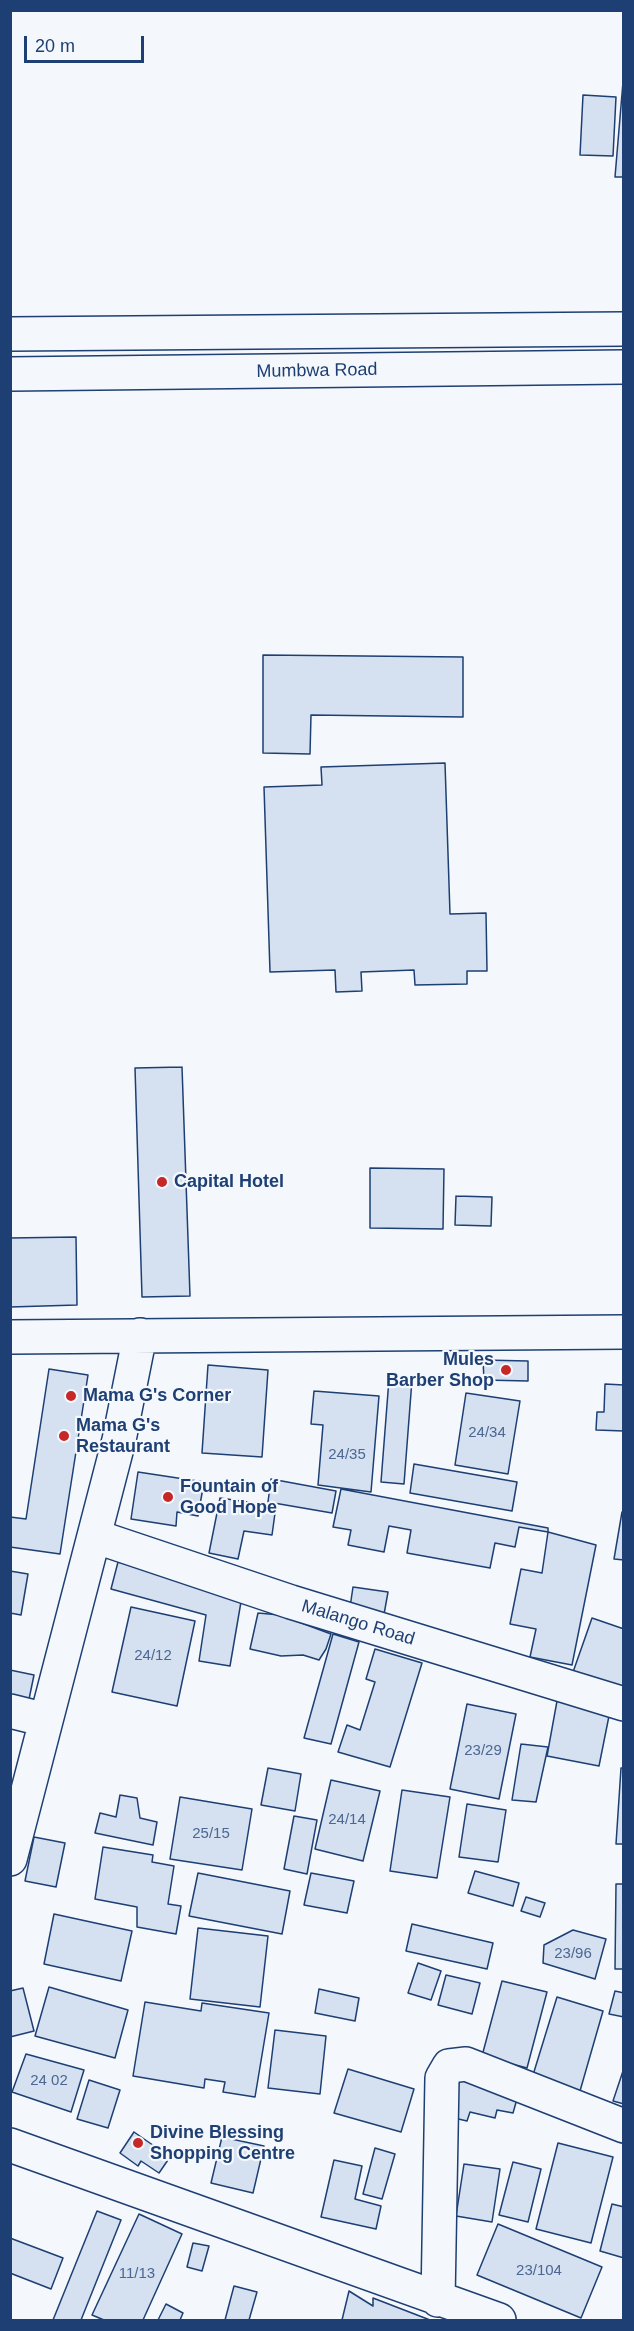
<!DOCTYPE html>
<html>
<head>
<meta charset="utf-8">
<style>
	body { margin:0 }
	#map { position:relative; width:634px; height:2331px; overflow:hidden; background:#f4f7fb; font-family:Arial,sans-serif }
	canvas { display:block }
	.frame { position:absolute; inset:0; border:12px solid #1d3f73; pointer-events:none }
	.scale { position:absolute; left:24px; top:36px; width:120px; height:27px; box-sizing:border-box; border:3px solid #1d3f73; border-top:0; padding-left:8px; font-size:18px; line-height:21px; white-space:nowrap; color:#1d3f73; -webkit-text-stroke:4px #f4f7fb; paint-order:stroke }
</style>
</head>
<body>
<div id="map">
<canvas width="634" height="2331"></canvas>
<div class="frame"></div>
<div class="scale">20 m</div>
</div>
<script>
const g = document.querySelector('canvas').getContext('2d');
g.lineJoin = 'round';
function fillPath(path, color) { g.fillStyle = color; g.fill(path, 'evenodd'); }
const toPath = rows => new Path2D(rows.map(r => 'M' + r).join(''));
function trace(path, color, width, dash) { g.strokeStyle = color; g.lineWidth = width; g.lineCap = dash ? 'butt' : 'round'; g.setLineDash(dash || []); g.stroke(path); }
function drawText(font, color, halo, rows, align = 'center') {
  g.font = font + ' Arial,sans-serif'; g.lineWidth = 4.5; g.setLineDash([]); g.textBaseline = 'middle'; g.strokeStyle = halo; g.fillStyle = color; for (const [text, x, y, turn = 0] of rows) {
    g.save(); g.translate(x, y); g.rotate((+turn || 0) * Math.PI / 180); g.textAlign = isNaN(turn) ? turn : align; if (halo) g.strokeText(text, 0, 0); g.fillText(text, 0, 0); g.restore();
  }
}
const building = toPath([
	[624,70,624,177,615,177,624,70],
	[583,95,616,97,613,156,580,155,583,95],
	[263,655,463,657,463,717,311,715,310,754,263,753,263,655],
	[445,763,450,914,486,913,487,971,467,971,467,984,415,985,414,970,361,972,362,991,336,992,335,970,270,972,264,787,322,785,321,767,445,763],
	[182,1067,190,1296,142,1297,135,1068,182,1067],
	[370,1168,444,1169,443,1229,370,1228,370,1168],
	[456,1196,492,1197,491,1226,455,1225,456,1196],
	[76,1237,77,1305,10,1307,10,1238,76,1237],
	[483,1360,528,1361,528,1381,484,1380,483,1360],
	[208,1365,268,1370,262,1457,202,1453,208,1365],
	[49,1369,88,1375,60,1554,10,1547,10,1517,26,1519,49,1369],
	[389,1379,412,1380,404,1484,381,1482,389,1379],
	[605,1384,624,1385,624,1431,596,1430,597,1412,604,1412,605,1384],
	[314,1391,379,1396,371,1492,318,1485,323,1425,311,1424,314,1391],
	[466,1393,520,1401,508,1474,455,1465,466,1393],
	[414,1464,517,1482,512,1511,410,1493,414,1464],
	[138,1472,204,1482,198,1516,177,1512,176,1526,131,1519,138,1472],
	[271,1479,336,1491,332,1513,268,1502,271,1479],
	[341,1489,548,1528,548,1532,519,1527,515,1547,495,1543,490,1568,407,1553,411,1530,389,1526,384,1552,348,1545,351,1530,333,1527,341,1489],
	[220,1498,276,1506,272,1535,244,1531,238,1559,209,1553,220,1498],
	[622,1512,624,1513,624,1560,614,1559,622,1512],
	[548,1532,596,1545,572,1665,530,1657,536,1629,510,1624,521,1569,542,1573,548,1532],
	[118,1562,242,1596,230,1666,199,1661,206,1615,111,1589,118,1562],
	[10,1571,28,1574,21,1615,10,1613,10,1571],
	[353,1587,388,1592,383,1620,349,1614,353,1587],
	[131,1607,195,1621,177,1706,112,1692,131,1607],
	[258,1613,280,1615,331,1634,326,1649,319,1660,303,1655,281,1656,250,1649,258,1613],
	[592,1618,624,1629,624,1693,572,1675,592,1618],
	[333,1634,359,1642,331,1744,304,1738,333,1634],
	[375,1649,422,1663,390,1767,338,1752,347,1725,360,1730,375,1682,366,1679,375,1649],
	[10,1670,34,1675,28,1704,10,1700,10,1670],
	[557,1701,610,1711,599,1766,547,1756,557,1701],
	[467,1704,516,1714,499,1799,450,1789,467,1704],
	[521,1744,548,1747,536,1802,512,1800,521,1744],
	[268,1768,301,1774,295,1811,261,1805,268,1768],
	[621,1768,624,1768,624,1844,616,1844,621,1768],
	[331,1780,380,1791,363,1861,315,1849,331,1780],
	[402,1790,450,1797,437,1878,390,1871,402,1790],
	[120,1795,137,1798,140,1818,157,1822,153,1845,95,1833,100,1813,116,1817,120,1795],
	[180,1797,252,1809,242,1870,170,1859,180,1797],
	[467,1804,506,1810,498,1862,459,1857,467,1804],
	[294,1816,317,1820,307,1874,284,1869,294,1816],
	[34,1837,65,1843,56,1887,25,1881,34,1837],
	[103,1847,153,1855,152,1862,174,1866,168,1904,181,1906,176,1934,137,1927,137,1907,95,1899,103,1847],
	[475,1871,519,1883,513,1906,468,1893,475,1871],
	[198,1873,290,1891,282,1934,189,1916,198,1873],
	[311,1873,354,1881,347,1913,304,1905,311,1873],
	[616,1884,624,1884,624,1969,615,1969,616,1884],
	[526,1897,545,1903,540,1917,521,1911,526,1897],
	[54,1914,132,1931,121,1981,44,1964,54,1914],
	[412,1924,493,1943,487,1969,406,1951,412,1924],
	[198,1928,268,1936,260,2007,190,1999,198,1928],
	[573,1930,606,1939,595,1979,543,1963,544,1945,573,1930],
	[418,1963,441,1971,431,2000,408,1993,418,1963],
	[446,1975,480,1983,472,2014,438,2005,446,1975],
	[502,1981,547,1992,527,2068,482,2056,502,1981],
	[49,1987,128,2010,115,2058,35,2036,49,1987],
	[23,1988,34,2031,10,2037,10,1991,23,1988],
	[319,1989,359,1998,355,2021,315,2013,319,1989],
	[615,1991,624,1993,624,2017,609,2014,615,1991],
	[557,1997,603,2011,580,2091,533,2075,557,1997],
	[145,2002,201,2011,202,2003,269,2013,255,2097,223,2092,225,2082,205,2079,204,2088,133,2076,145,2002],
	[275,2030,326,2036,320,2094,268,2088,275,2030],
	[26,2054,84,2070,71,2112,12,2092,26,2054],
	[624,2068,624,2104,613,2101,624,2068],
	[348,2069,414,2089,401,2132,334,2113,348,2069],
	[460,2078,519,2092,513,2113,497,2110,495,2118,470,2112,467,2121,450,2117,460,2078],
	[89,2080,120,2090,108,2128,77,2119,89,2080],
	[134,2132,170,2157,159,2173,141,2161,138,2166,120,2153,134,2132],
	[222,2137,264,2146,253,2193,211,2183,222,2137],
	[558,2143,613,2157,591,2243,536,2229,558,2143],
	[375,2148,395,2154,382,2199,363,2194,375,2148],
	[334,2160,362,2166,355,2199,381,2206,376,2229,321,2217,334,2160],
	[513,2162,541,2169,528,2222,499,2215,513,2162],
	[464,2164,500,2169,492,2222,456,2216,464,2164],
	[612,2204,624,2207,624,2258,600,2251,612,2204],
	[97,2211,121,2220,81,2320,83,2320,53,2320,97,2211],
	[139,2214,182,2234,143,2320,104,2320,92,2315,139,2214],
	[498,2224,602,2267,581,2318,477,2275,498,2224],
	[10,2238,63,2258,51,2289,10,2273,10,2238],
	[193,2243,209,2246,202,2271,187,2267,193,2243],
	[234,2286,257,2292,249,2320,225,2320,234,2286],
	[349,2291,373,2306,373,2298,430,2320,342,2320,349,2291],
	[166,2304,183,2313,180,2320,158,2320,166,2304]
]);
fillPath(building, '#d5e0f0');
trace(building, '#1d3f73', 1.5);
const street = toPath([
	[10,1337,624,1332],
	[94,1536,291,1602,624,1704],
	[10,1711,46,1720],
	[10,1859,119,1440,140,1335],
	[10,2145,499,2320],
	[438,2300,442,2078,449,2066,466,2064,624,2126]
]);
const primary = toPath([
	[10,334,624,329],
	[10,374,624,367]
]);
trace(street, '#1d3f73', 36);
trace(primary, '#1d3f73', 36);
trace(street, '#f4f7fb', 33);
trace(primary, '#f4f7fb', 33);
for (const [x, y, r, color] of [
	[162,1182,6,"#c62828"],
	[506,1370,6,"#c62828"],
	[71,1396,6,"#c62828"],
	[64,1436,6,"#c62828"],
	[168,1497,6,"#c62828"],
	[138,2143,6,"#c62828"]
]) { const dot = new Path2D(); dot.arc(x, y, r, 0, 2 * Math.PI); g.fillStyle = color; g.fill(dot); trace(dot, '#f4f7fb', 2); }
drawText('15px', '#4b6792', null, [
	["24/34",487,1433],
	["24/35",347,1455],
	["24/12",153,1656],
	["23/29",483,1751],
	["24/14",347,1820],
	["25/15",211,1834],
	["23/96",573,1954],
	["24 02",49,2081],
	["23/104",539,2271],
	["11/13",137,2274]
]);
drawText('18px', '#1d3f73', '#f4f7fb', [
	["Mumbwa Road",317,371,-1],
	["Malango Road",358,1623,17]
]);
drawText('bold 18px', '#1d3f73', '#f4f7fb', [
	["Capital Hotel",174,1182],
	["Mules",494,1360,"right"],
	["Barber Shop",494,1381,"right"],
	["Mama G's Corner",83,1396],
	["Mama G's",76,1426],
	["Restaurant",76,1447],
	["Fountain of",180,1487],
	["Good Hope",180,1508],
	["Divine Blessing",150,2133],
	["Shopping Centre",150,2154]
], 'left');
</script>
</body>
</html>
